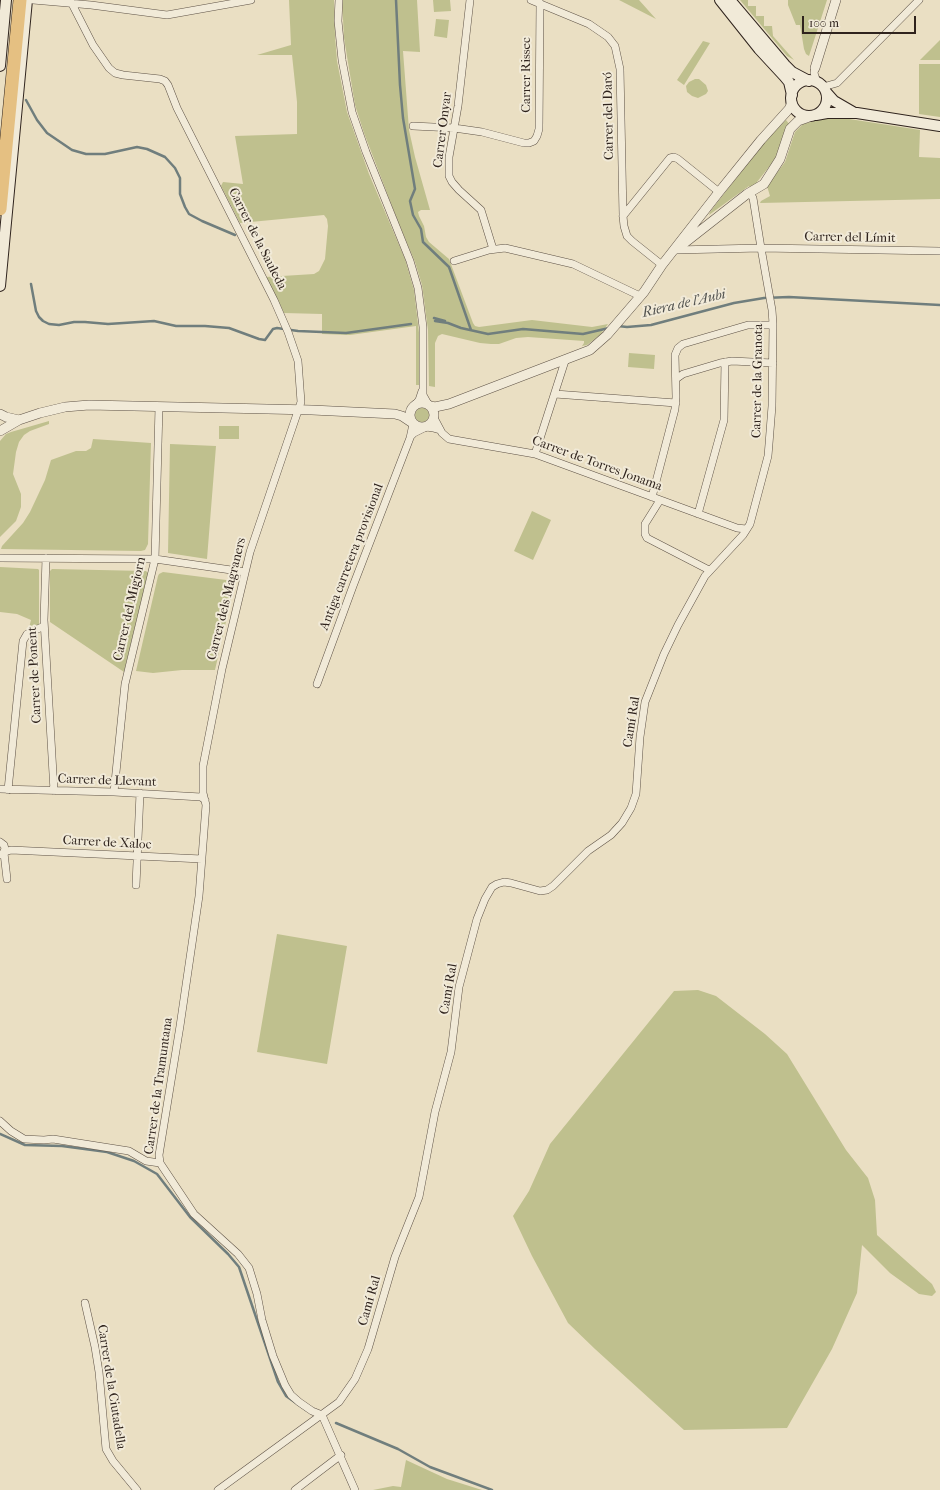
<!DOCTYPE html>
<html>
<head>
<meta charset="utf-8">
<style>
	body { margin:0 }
	#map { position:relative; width:940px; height:1490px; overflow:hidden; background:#eadfc3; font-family:"IM FELL French Canon",serif }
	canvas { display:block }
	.scale { position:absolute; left:802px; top:16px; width:114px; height:18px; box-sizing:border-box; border:2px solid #2f231d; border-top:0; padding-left:5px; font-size:12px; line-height:14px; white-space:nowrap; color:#2f231d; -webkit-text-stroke:3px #f1ead8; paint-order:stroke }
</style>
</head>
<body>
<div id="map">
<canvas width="940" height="1490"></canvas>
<div class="scale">100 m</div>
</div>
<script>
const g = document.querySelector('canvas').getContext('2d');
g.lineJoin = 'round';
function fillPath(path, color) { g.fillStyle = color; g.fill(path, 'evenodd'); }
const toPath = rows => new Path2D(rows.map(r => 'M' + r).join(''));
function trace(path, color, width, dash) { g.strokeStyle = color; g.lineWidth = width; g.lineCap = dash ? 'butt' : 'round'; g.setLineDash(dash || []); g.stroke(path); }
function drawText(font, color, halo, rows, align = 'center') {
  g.font = font + ' "IM FELL French Canon",serif'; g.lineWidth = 4; g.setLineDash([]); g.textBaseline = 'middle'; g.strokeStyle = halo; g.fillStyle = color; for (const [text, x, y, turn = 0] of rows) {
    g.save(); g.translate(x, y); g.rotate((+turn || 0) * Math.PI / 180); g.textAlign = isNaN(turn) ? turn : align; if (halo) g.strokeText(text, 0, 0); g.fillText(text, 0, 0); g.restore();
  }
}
fillPath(toPath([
	[289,0,334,0,335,36,337,61,347,112,369,174,405,259,414,290,420,341,419,385,416,385,416,326,350,335,322,334,322,314,284,313,266,277,314,274,319,271,325,259,328,226,327,219,324,215,240,223,221,186,223,182,243,184,235,136,297,134,297,102,292,55,257,55,291,45],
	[342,0,417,0,420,52,403,51,409,130,415,157,430,210,421,210,418,212,419,216,424,226,426,237,429,242,449,259,473,323,475,326,479,327,532,320,592,327,608,324,600,335,587,345,582,346,584,343,584,341,528,337,516,338,499,344,491,344,480,343,442,334,438,336,435,343,435,387,429,386,428,330,422,285,415,262,397,219,364,133,355,105,344,38],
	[433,0,450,0,451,11,434,12],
	[619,0,639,0,656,19],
	[740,0,748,0,748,6,756,6,756,16,764,16,764,26,772,26,773,36,794,60,787,56],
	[788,0,827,0,809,56,806,54,804,49,800,25,796,25,788,5],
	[436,19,449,20,447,38,434,36],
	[940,40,940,60,920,60],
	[703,41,710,43,684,85,677,80],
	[919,64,940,64,940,117,919,114],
	[695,79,699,79,706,85,708,91,706,94,698,98,692,96,687,92,686,86,689,82],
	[826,118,843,118,920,130,919,157,940,158,940,199,760,203,761,201,770,196,767,186,785,162,795,132,803,124],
	[786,120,790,125,776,158,757,182,758,184,750,188,749,186,709,215,710,212,764,142],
	[629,353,655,355,654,369,628,367],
	'415 415a7 7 0 1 1 14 0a7 7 0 1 1-14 0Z',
	[49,421,49,424,30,431,24,435,19,442,16,452,13,474,21,494,21,507,16,521,0,537,0,441,6,434,11,432],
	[219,426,239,426,239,439,219,439],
	[93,439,151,443,148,544,145,550,141,551,1,549,2,546,23,523,30,512,45,480,51,460,76,451,86,451,91,448],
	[170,444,216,446,207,559,168,553],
	[532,511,551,520,533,560,514,551],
	[0,567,38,569,39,570,39,625,29,628,31,620,17,614,0,612],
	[52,569,146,571,148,573,124,672,50,622,50,571],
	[163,572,234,581,235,582,215,670,182,670,153,673,136,671,158,576,159,574],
	[277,934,347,946,327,1064,257,1052],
	[698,990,716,996,765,1034,787,1054,846,1150,868,1178,875,1200,877,1235,932,1284,936,1292,932,1296,919,1294,890,1273,862,1245,857,1293,832,1349,787,1428,684,1430,595,1349,568,1323,532,1256,513,1216,529,1191,550,1144,674,991],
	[406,1460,447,1479,482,1490,373,1490,393,1486,401,1487]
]), '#bfc08e');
trace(toPath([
	[396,0,400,85,403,118,415,189,410,201,413,215,421,229,423,242,449,267,471,330],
	[26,100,37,120,47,133,72,150,86,154,105,154,137,147,147,149,165,157,175,168,180,178,180,194,185,207,189,214,202,221,235,235],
	[31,284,36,311,39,317,43,321,49,324,59,325,74,322,85,322,108,324,154,321,176,326,205,326,229,328,259,339,265,340,273,329,277,328,298,331,346,333,411,324],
	[434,318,445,321],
	[435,321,448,323,461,328,488,334,523,329,583,334,609,328],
	[618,326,627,327,651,325,734,303,764,298,789,297,940,305],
	[0,1134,25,1145,62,1146,107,1152,134,1161,157,1174,190,1217,228,1254,239,1267,278,1382,286,1396,306,1410],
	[336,1423,398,1449,430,1467,492,1490]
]), '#707e7d', 2.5);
const minor = toPath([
	[33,0,91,5,167,15,251,0],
	[70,0,93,45,109,68,115,73,123,75,160,79,165,81,168,85,177,108,274,300,288,332,298,361,301,402,250,552,222,669,203,766,203,793,206,805,199,896,180,1026,159,1155,160,1163,194,1214,238,1254,249,1268,257,1294,262,1320,273,1356,285,1385,291,1395,299,1402,312,1411,322,1415],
	[339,0,338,21,342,60,352,112,366,152,410,261,418,288,423,327,423,395,428,404],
	[470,0,458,106,449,157,449,176,452,182,459,190,481,210,493,249],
	[531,0,589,24,608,37,615,46,620,69,623,216,624,226,627,236,632,241,662,265],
	[815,68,814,73,817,82],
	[823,87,837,83,840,80,919,0],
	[413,126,454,128,482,132,524,143,529,143,534,141,537,136,539,129,540,3],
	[623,216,670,158,674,157,678,159,719,192],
	[675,250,761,248,940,251],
	[454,261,489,250,505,248,573,264,640,296],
	[676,379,683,374,720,363,732,361,773,363],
	[555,394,676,403],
	[414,406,419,400,422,391],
	[434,418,442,433,449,439,535,454,737,528,746,529],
	[427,427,433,428,440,430],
	[411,436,414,433,424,428],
	[535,454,565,361],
	[652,497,675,409,676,397,675,355,678,348,683,344,748,325,773,325],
	[660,500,645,524,645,534,647,538,709,570],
	[698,514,724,420,725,362],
	[0,558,155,559,245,572],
	[46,558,44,620,54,791],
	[317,684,353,586,410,438,413,424],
	[0,789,114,792,201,797,205,800],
	[8,790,23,641,27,634,44,626],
	[114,792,125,684,155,559,159,407],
	[0,842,4,845,5,849,2,855],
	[5,852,11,850,202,859],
	[4,853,7,879],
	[136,885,140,793],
	[0,1121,11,1131,24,1139,44,1140,53,1139,129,1151,146,1161,160,1163],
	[85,1303,95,1347,99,1372,106,1449,113,1461,137,1490],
	[322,1415,355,1490],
	[218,1490,339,1402,355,1379,368,1349,395,1257,419,1197,435,1112,451,1052,459,987,477,919,485,899,492,887,497,884,504,882,511,883,540,891,547,890,553,886,588,851,611,835,622,823,631,808,636,794,640,737,645,702,664,654,678,625,705,576,743,535,750,524,768,456,769,444,772,406,773,324,772,310,761,248,753,198,751,195,747,194],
	[295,1490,341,1455]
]);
const tertiary = toPath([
	[815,68,836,0],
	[682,245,747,194,764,184,780,159,790,129,798,121,812,116],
	'410 415a12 12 0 1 1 24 0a12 12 0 1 1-24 0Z',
	[430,406,435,407,449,404,590,350,607,335,644,292,662,265,719,192,761,140,789,109,792,103],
	[0,414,6,417,19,420],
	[0,431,19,420,40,413,65,407,89,405,312,410,395,414,402,416,411,422]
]);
const secondary = toPath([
	[720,0,759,49,784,76,789,82,792,95],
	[730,0,785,65,792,72,809,81],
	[0,66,6,0],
	'791 98a18 18 0 1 1 36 0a18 18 0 1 1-36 0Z',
	[826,92,834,101,853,112],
	[816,115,827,113,857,113,940,126],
	[0,286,27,0]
]);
const motorway = toPath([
	[0,209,20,0]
]);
trace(minor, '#5e5246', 8);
trace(tertiary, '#5e5246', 10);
trace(secondary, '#2f231d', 12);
trace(motorway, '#2f231d', 14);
trace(minor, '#f1ead8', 7);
trace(tertiary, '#f1ead8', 9);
trace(secondary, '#f1ead8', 10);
trace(motorway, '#e5c082', 13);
drawText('13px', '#2f231d', '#f1ead8', [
	["Carrer Rissec",527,75,-90],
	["Carrer del Daró",609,116,-91],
	["Carrer Onyar",443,130,-83],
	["Carrer del Límit",850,238,1],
	["Carrer de la Sauleda",257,239,63],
	["Carrer de la Granota",758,381,-89],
	["Carrer de Torres Jonama",597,464,20],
	["Antiga carretera provisional",352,557,-69],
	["Carrer dels Magraners",227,599,-76],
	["Carrer del Migjorn",130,609,-77],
	["Carrer de Ponent",35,675,-93],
	["Camí Ral",632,722,-81],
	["Carrer de Llevant",107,781,2],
	["Carrer de Xaloc",107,843,3],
	["Camí Ral",449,989,-80],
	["Carrer de la Tramuntana",159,1086,-82],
	["Camí Ral",370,1301,-74],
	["Carrer de la Ciutadella",111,1387,81]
]);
drawText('italic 14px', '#4f504d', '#f1ead8', [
	["Riera de l'Aubi",684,304,-13]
]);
</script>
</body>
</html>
